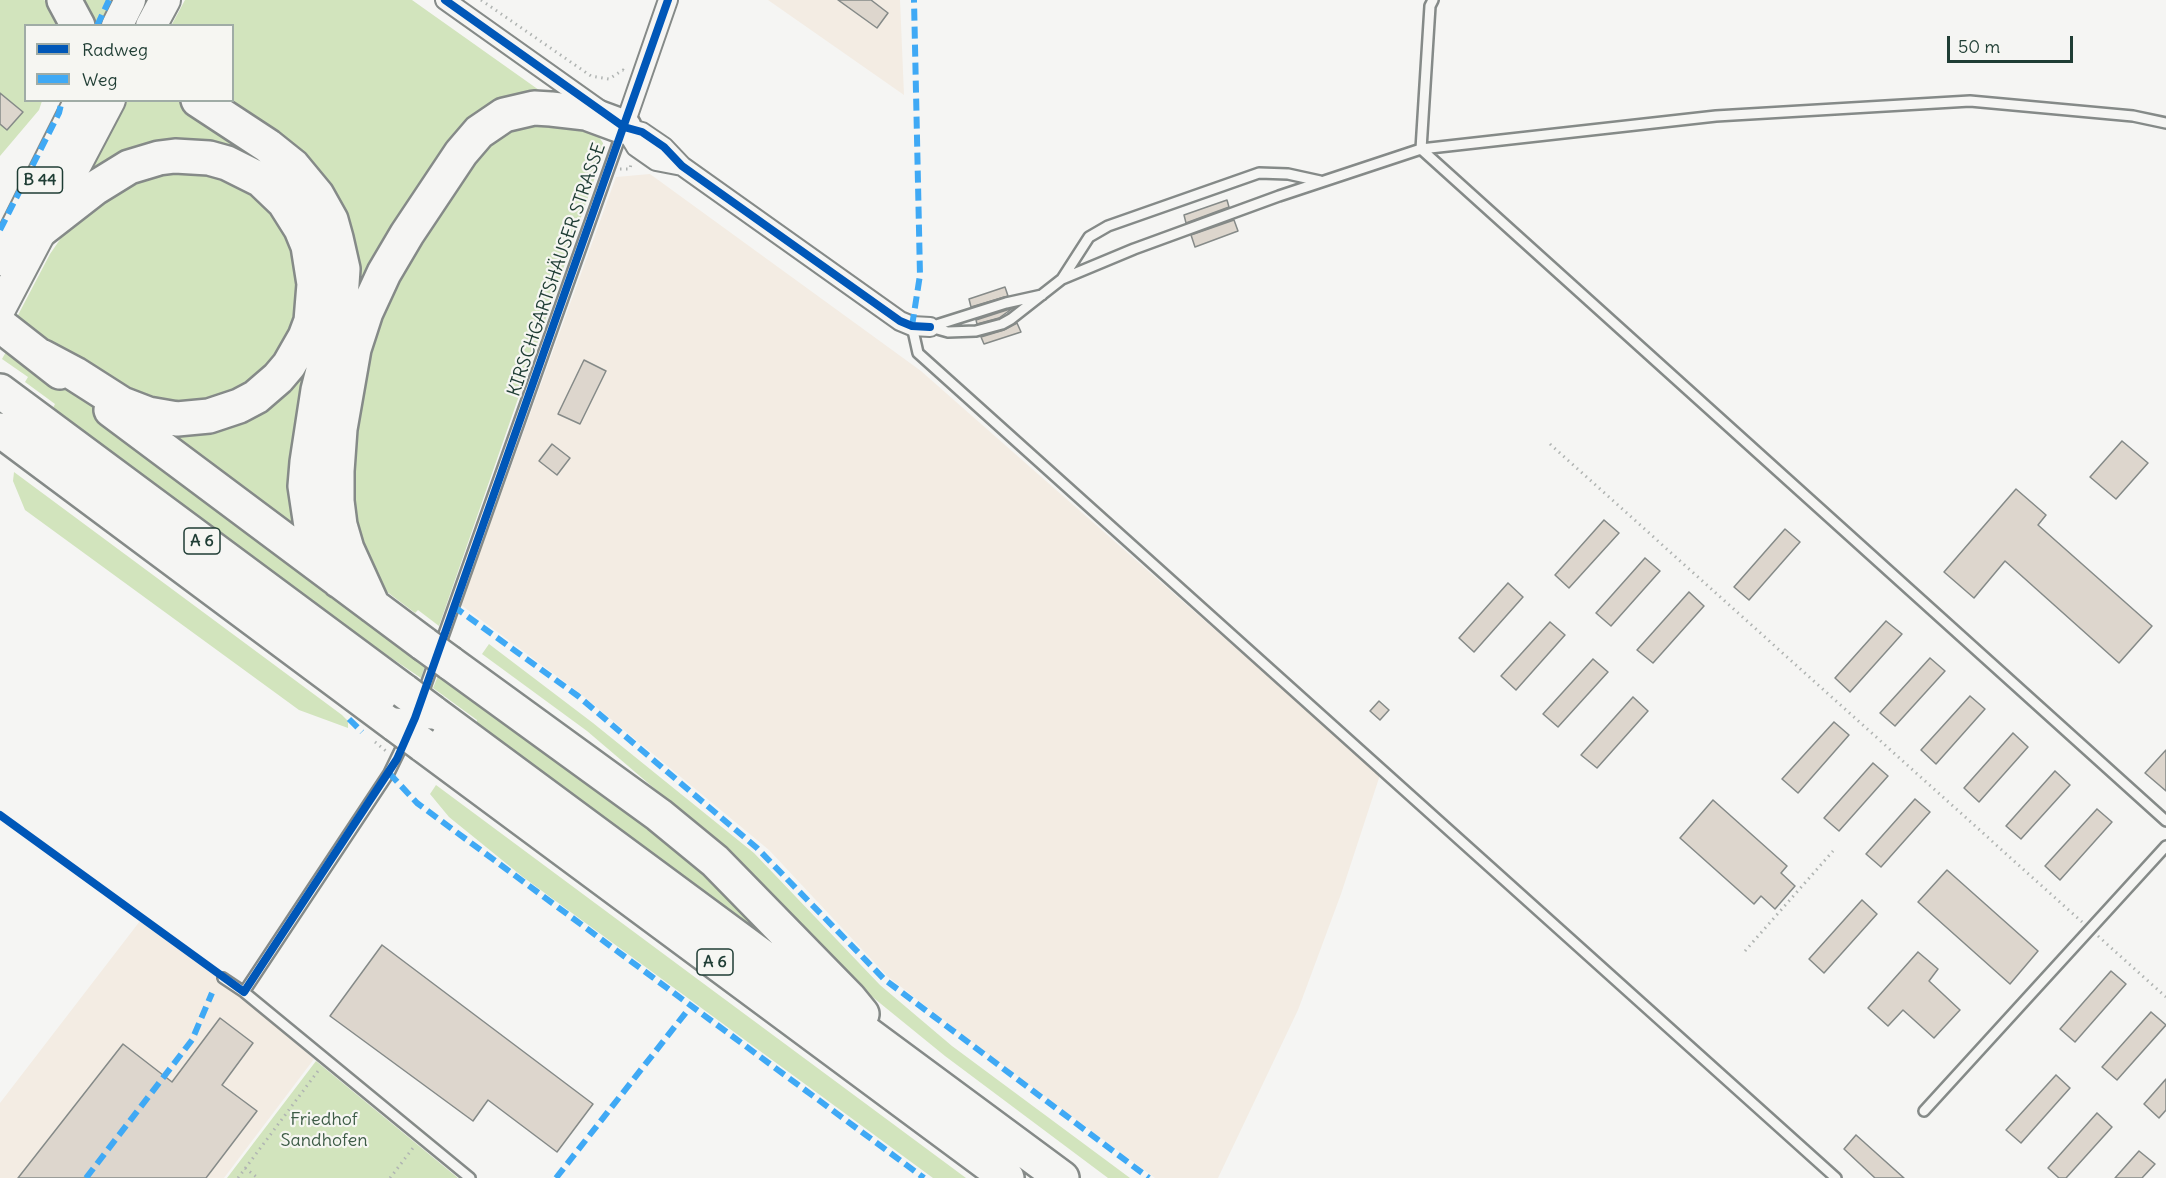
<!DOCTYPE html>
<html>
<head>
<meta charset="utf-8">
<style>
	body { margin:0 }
	#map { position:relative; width:2166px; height:1178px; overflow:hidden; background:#f5f5f3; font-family:Delius,sans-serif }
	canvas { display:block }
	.legend { position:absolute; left:24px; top:24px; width:210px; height:78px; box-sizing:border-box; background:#f6f6f2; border:2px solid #a0aca6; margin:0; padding:8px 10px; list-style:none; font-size:18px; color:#1f3d34 }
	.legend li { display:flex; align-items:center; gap:12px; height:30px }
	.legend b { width:30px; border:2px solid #a0aca6 }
	.scale { position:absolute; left:1947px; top:36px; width:126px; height:27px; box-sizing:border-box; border:3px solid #1f3d34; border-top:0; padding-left:8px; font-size:18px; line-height:21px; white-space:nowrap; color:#1f3d34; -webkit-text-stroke:4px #f6f6f2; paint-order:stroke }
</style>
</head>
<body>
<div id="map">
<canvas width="2166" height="1178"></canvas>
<ul class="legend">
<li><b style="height:8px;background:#0057b8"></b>Radweg</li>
<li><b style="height:8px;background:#3fa9f5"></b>Weg</li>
</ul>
<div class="scale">50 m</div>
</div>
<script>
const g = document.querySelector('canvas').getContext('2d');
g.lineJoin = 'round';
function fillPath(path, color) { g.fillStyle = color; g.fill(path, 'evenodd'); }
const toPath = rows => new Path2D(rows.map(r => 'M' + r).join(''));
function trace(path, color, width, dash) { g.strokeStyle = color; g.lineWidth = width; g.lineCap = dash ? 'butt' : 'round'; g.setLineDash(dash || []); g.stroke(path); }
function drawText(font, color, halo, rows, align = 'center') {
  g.font = font + ' Delius,sans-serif'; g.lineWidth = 4.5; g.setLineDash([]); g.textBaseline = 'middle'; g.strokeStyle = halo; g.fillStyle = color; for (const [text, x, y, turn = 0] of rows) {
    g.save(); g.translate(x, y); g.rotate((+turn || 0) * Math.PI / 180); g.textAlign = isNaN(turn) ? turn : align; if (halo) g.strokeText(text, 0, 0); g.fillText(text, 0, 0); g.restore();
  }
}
fillPath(toPath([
	[768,0,900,0,904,95],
	[650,174,921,371,1380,775,1341,894,1298,1010,1218,1178,1155,1178,980,1048,887,976,769,850,577,691,461,605,616,177],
	[140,921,242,996,314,1059,224,1178,0,1178,0,1103]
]), '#f3ece3');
fillPath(toPath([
	[0,0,44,0,50,5,59,25,26,26,26,100,42,101,39,110,0,156],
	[75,0,119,0,106,26,88,25],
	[185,0,412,0,546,95,510,106,361,304,353,272,215,101,232,100,232,26,171,26],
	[180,100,278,166,323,229,303,541,143,422,284,383,311,233,210,147,73,197,121,101],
	[510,122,582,128,599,137,603,143,603,154,439,626,418,610,415,613,374,582,344,514,369,323,456,171],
	[190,161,271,196,305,259,298,317,268,371,211,410,153,403,77,364,17,317,50,254,76,216,92,199],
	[7,350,32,361,405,637,427,660,421,678,366,641,53,408,55,404,25,382,28,377,2,359],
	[14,472,342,715,348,721,348,728,299,710,25,510,13,481],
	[489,644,593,723,754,853,880,985,952,1046,1130,1178,1108,1178,945,1056,870,995,743,864,587,731,482,654],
	[440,671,663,829,779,947,477,724,477,720,433,688],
	[436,785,696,978,966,1178,933,1178,523,877,449,817,430,794],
	[316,1061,458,1178,227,1178]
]), '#d2e4bd');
const building = toPath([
	[838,0,871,0,888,13,877,28,838,0],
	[0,93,23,112,7,130,0,124,0,93],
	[1227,200,1229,207,1186,223,1184,215,1227,200],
	[1234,220,1238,231,1195,247,1191,235,1234,220],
	[1005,287,1008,296,971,307,969,299,1005,287],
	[1013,308,999,318,977,324,976,320,1013,308],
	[1017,323,1021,332,984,344,981,337,1004,330,1017,323],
	[584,360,606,371,580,424,558,414,584,360],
	[2122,441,2148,463,2116,499,2090,477,2122,441],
	[552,444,570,458,557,475,539,461,552,444],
	[2016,489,2046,515,2038,525,2152,626,2119,663,2005,561,1974,598,1944,572,2016,489],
	[1604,520,1619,533,1569,588,1555,575,1604,520],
	[1785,529,1800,542,1749,600,1734,587,1785,529],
	[1645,558,1660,571,1611,626,1596,613,1645,558],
	[1508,583,1523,597,1474,652,1459,638,1508,583],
	[1689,592,1704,606,1653,663,1637,650,1689,592],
	[1886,621,1902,634,1850,692,1835,678,1886,621],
	[1550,622,1565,635,1516,690,1501,676,1550,622],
	[1930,658,1945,671,1895,726,1880,713,1930,658],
	[1593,659,1608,672,1558,727,1543,714,1593,659],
	[1970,696,1985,709,1936,764,1921,750,1970,696],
	[1633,697,1648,711,1597,768,1581,755,1633,697],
	[1379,701,1389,710,1380,720,1370,711,1379,701],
	[1834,722,1849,735,1798,793,1782,779,1834,722],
	[2013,733,2028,747,1979,802,1964,788,2013,733],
	[2166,750,2166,791,2145,773,2166,750],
	[1873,763,1888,776,1839,831,1824,818,1873,763],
	[2055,771,2070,785,2021,839,2006,826,2055,771],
	[1915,799,1930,812,1881,867,1866,854,1915,799],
	[1713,800,1787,866,1781,873,1795,886,1775,909,1761,896,1754,904,1680,838,1713,800],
	[2097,809,2112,822,2060,880,2045,866,2097,809],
	[1947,870,2038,951,2010,984,1918,902,1947,870],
	[1862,900,1877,914,1824,973,1809,959,1862,900],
	[382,945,593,1104,557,1152,488,1100,473,1121,330,1016,382,945],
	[1918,952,1938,969,1929,981,1960,1010,1934,1038,1903,1010,1888,1026,1868,1008,1918,952],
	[2111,971,2126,984,2075,1042,2060,1029,2111,971],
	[2151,1012,2166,1025,2117,1080,2102,1067,2151,1012],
	[220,1018,253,1043,222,1085,257,1111,206,1178,18,1178,123,1044,172,1082,220,1018],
	[2056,1075,2070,1088,2021,1143,2006,1130,2056,1075],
	[2166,1079,2166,1110,2159,1118,2144,1104,2166,1079],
	[2097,1113,2112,1127,2066,1178,2059,1178,2048,1168,2097,1113],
	[1856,1135,1904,1178,1875,1178,1844,1149,1856,1135],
	[2139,1151,2155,1164,2142,1178,2115,1178,2139,1151]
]);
fillPath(building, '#ddd6cd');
trace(building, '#858a88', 1.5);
const service = toPath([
	[1433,0,1430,6,1421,149,2166,821],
	[1062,279,1089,237,1108,226,1259,173,1288,174,1320,181],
	[912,326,918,353,1836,1178],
	[930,327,948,332,976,331,1002,324,1011,319,1062,279,1134,249,1279,196,1421,149,1716,116,1970,101,2133,116,2166,123],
	[930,327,1006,303,1042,295],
	[422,696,622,132],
	[223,978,244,992,470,1178],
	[244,992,389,773,405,740],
	[1924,1111,2166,846]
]);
const minor = toPath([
	[445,0,624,127,642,132,664,147,682,166,900,321,912,326,930,327],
	[624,127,668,0],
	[624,127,636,147,656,161,682,166]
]);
const primary = toPath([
	[117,26,130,0],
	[151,26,165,0],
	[0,260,80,100],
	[0,309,110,100]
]);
const motorway = toPath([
	[64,0,78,26],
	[198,100,268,146,293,166,317,195,331,220,336,238,343,269,341,299,318,390,307,462,305,486,311,526,339,581],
	[41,230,95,188,129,167,159,158,175,156,209,158,227,163,261,180,284,202,301,229,308,246,314,284,311,321,305,337,289,365,278,378,256,397,239,406,209,416,177,419,148,414,122,404,75,374,43,357],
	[0,325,60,372],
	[0,391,404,691],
	[111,410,424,644],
	[0,430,396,725],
	[373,606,347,549,340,525,337,501,337,471,340,429,354,349,366,312,384,273,407,234,461,153,479,132,504,115,534,108,551,109,586,113,624,127],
	[450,663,659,815,715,861,849,998,862,1014],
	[432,712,1062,1178],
	[423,745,1007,1178]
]);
trace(service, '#858a88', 14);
trace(minor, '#858a88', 22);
trace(primary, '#858a88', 34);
trace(motorway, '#858a88', 38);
trace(toPath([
	[481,0,591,76,609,79,623,70,626,72],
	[620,169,630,169,631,164],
	[1550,444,2082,922],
	[375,742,386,751],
	[2098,936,2166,997],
	[1745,951,1833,851],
	[245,1168,258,1178],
	[238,1178,318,1071,320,1072],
	[390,1178,413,1148]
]), '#b0b4b2', 3, [1.5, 4.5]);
trace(service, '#f5f5f3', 9);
trace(minor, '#f5f5f3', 18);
trace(primary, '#f5f5f3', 30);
trace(motorway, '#f5f5f3', 33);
const motorwayBridge = toPath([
	[424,644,450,663],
	[404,691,432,712],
	[396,725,423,745]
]);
trace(motorwayBridge, '#858a88', 38, []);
trace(motorwayBridge, '#f5f5f3', 33);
trace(toPath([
	[97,26,109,0],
	[0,230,59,113,62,100],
	[912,326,920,275,914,0],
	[453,606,578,696,757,848,884,979,1149,1178],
	[349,719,362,732],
	[389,773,417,803,924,1178],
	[86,1178,192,1040,212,993],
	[556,1178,691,1006]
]), '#3fa9f5', 6, [12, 6]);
trace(toPath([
	[445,0,624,127,642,132,664,147,682,166,900,321,912,326,930,327],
	[0,815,244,992,397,759,415,718,668,0]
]), '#0057b8', 8);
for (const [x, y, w] of [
	[40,180,45],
	[202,541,36],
	[715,962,36]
]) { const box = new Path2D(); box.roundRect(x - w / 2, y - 13, w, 26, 4.5); g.fillStyle = '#f6f6f2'; g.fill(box); trace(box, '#1f3d34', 1.5); }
drawText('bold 16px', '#1f3d34', null, [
	["B 44",40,180],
	["A 6",202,541],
	["A 6",715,962]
]);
drawText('18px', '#1f3d34', '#f6f6f2', [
	["KIRSCHGARTSHÄUSER STRASSE",557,270,-71]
]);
drawText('18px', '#3d5c46', '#f6f6f2', [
	["Friedhof",324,1120],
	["Sandhofen",324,1141]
]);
</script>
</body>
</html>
